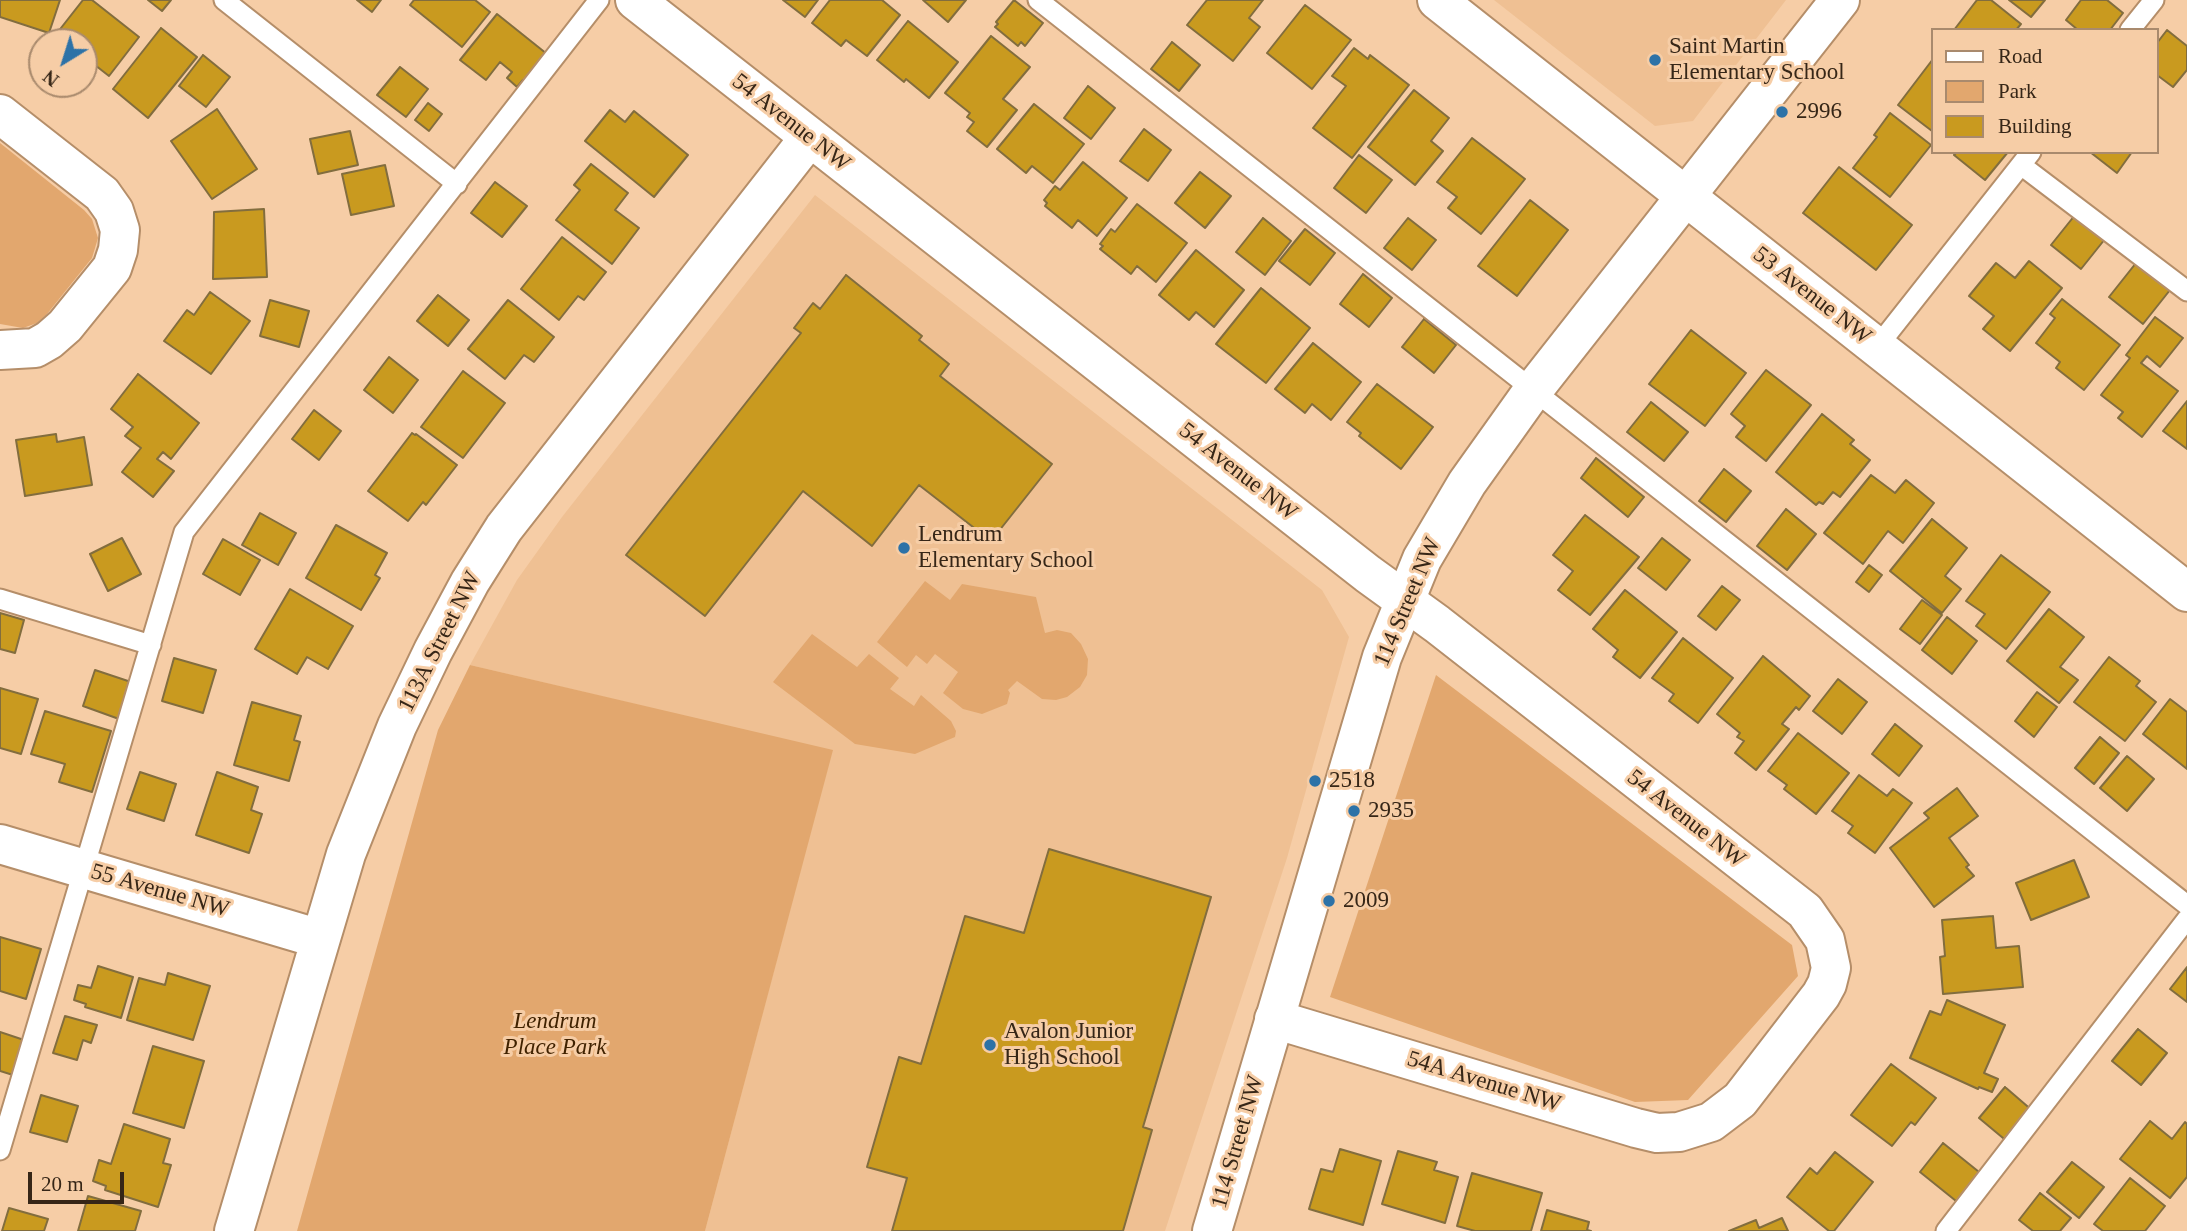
<!DOCTYPE html>
<html>
<head>
<meta charset="utf-8">
<style>
	body { margin:0 }
	#map { position:relative; width:2187px; height:1231px; overflow:hidden; background:#f6cda6; font-family:Georgia,serif }
	canvas { display:block }
	.legend { position:absolute; left:1931px; top:28px; width:228px; height:126px; box-sizing:border-box; background:#f6cda6; border:2px solid #a98a6d; margin:0; padding:9px 12px; list-style:none; font-size:21px; color:#362617 }
	.legend li { display:flex; align-items:center; gap:14px; height:35px }
	.legend b { width:35px; border:2px solid #a98a6d }
	.north { position:absolute; left:28px; top:28px; width:70px; height:70px; box-sizing:border-box; background:#f6cda6; border:2px solid #a98a6d; border-radius:50%; rotate:218deg; font-size:19px; font-weight:700; line-height:28px; text-align:center; color:#362617 }
	.north::after { content:''; display:block; margin:auto; width:24px; height:32px; background:#2d72a7; clip-path:polygon(50% 0,100% 100%,50% 72%,0 100%) }
	.scale { position:absolute; left:28px; top:1172px; width:96px; height:32px; box-sizing:border-box; border:4px solid #362617; border-top:0; padding-left:9px; font-size:21px; line-height:24px; white-space:nowrap; color:#362617; -webkit-text-stroke:5px #f6cda6; paint-order:stroke }
</style>
</head>
<body>
<div id="map">
<canvas width="2187" height="1231"></canvas>
<ul class="legend">
<li><b style="height:9px;background:#fff"></b>Road</li>
<li><b style="height:19px;background:#e2a76e"></b>Park</li>
<li><b style="height:19px;background:#c99a1f"></b>Building</li>
</ul>
<div class="north">N</div>
<div class="scale">20 m</div>
</div>
<script>
const g = document.querySelector('canvas').getContext('2d');
g.lineJoin = 'round';
function fillPath(path, color) { g.fillStyle = color; g.fill(path, 'evenodd'); }
const toPath = rows => new Path2D(rows.map(r => 'M' + r).join(''));
function trace(path, color, width, dash) { g.strokeStyle = color; g.lineWidth = width; g.lineCap = dash ? 'butt' : 'round'; g.setLineDash(dash || []); g.stroke(path); }
function drawText(font, color, halo, rows, align = 'center') {
  g.font = font + ' Georgia,serif'; g.lineWidth = 6; g.setLineDash([]); g.textBaseline = 'middle'; g.strokeStyle = halo; g.fillStyle = color; for (const [text, x, y, turn = 0] of rows) {
    g.save(); g.translate(x, y); g.rotate((+turn || 0) * Math.PI / 180); g.textAlign = isNaN(turn) ? turn : align; if (halo) g.strokeText(text, 0, 0); g.fillText(text, 0, 0); g.restore();
  }
}
fillPath(toPath([
	[1494,0,1786,0,1693,121,1655,126],
	[815,195,1322,590,1349,637,1287,858,1165,1231,705,1231,832,751,470,665,517,580,562,517]
]), '#efc093');
fillPath(toPath([
	[0,143,84,210,92,219,98,238,92,258,47,314,37,323,23,328,0,324],
	[925,581,950,600,962,584,1036,597,1045,633,1057,630,1071,633,1081,644,1088,659,1087,675,1080,687,1067,697,1056,700,1042,699,1017,681,1008,690,1010,693,1007,704,982,714,963,709,943,693,958,672,935,654,927,664,916,655,907,667,877,642],
	[812,634,857,667,869,654,899,678,890,689,914,706,921,695,951,721,956,731,955,737,915,754,855,744,773,682],
	[470,665,833,750,705,1231,297,1231,438,730],
	[1436,675,1792,945,1798,976,1688,1100,1635,1102,1330,997]
]), '#e2a76e');
const building = toPath([
	[0,0,60,0,49,33,0,17,0,0],
	[83,0,92,0,139,37,109,76,86,58,84,61,84,42,50,42,83,0],
	[148,0,171,0,162,11,148,0],
	[357,0,381,0,372,12,357,0],
	[414,0,475,0,490,12,462,47,410,5,414,0],
	[783,0,818,0,805,17,783,0],
	[830,0,882,0,900,15,867,56,846,40,841,46,812,23,830,0],
	[923,0,966,0,948,22,923,0],
	[1014,0,1043,23,1025,46,1021,42,1018,46,995,27,998,24,996,22,1014,0],
	[1207,0,1263,0,1249,18,1260,27,1233,61,1187,25,1207,0],
	[1977,0,1991,0,2021,24,2016,30,1954,30,1977,0],
	[2009,0,2045,0,2031,17,2009,0],
	[2081,0,2107,0,2123,13,2110,30,2078,30,2066,20,2081,0],
	[1305,5,1351,40,1312,89,1267,53,1305,5],
	[497,14,547,54,525,82,523,80,517,87,507,78,512,72,500,62,486,80,460,60,497,14],
	[908,21,958,62,929,98,906,79,904,82,877,60,908,21],
	[161,28,197,57,148,118,113,89,161,28],
	[2167,30,2187,46,2187,70,2173,87,2157,75,2157,43,2167,30],
	[991,36,1030,67,1003,99,1017,110,987,147,967,131,974,122,967,117,970,113,945,93,991,36],
	[1172,42,1200,65,1179,91,1151,69,1172,42],
	[1354,48,1368,59,1370,55,1409,85,1352,158,1313,128,1346,86,1332,76,1354,48],
	[203,55,230,77,206,107,179,86,203,55],
	[1933,59,1933,128,1932,131,1898,105,1933,59],
	[400,67,428,89,406,117,377,95,400,67],
	[1088,86,1115,108,1091,139,1064,118,1088,86],
	[1414,90,1449,118,1431,141,1443,151,1415,185,1368,147,1414,90],
	[428,103,442,114,429,131,415,120,428,103],
	[1034,104,1084,144,1053,183,1032,166,1026,173,997,149,1034,104],
	[217,109,257,169,212,199,171,141,217,109],
	[610,110,625,122,634,111,688,155,654,197,585,141,610,110],
	[1890,113,1931,145,1890,197,1853,168,1877,137,1874,135,1890,113],
	[1144,129,1171,150,1148,181,1120,161,1144,129],
	[350,131,358,165,318,174,310,139,350,131],
	[1472,138,1525,179,1481,234,1448,208,1457,197,1437,182,1472,138],
	[1957,152,2008,152,1985,180,1954,155,1957,152],
	[2090,152,2132,152,2117,173,2090,152],
	[1359,155,1392,180,1366,213,1334,188,1359,155],
	[1083,162,1127,198,1097,236,1078,220,1072,228,1045,206,1047,203,1044,200,1055,186,1060,190,1083,162],
	[591,164,628,193,615,210,639,228,612,264,556,220,580,190,574,185,591,164],
	[385,165,394,206,351,215,342,174,385,165],
	[1839,167,1912,225,1876,270,1803,213,1839,167],
	[1200,172,1231,196,1205,228,1175,203,1200,172],
	[495,182,527,206,502,237,471,213,495,182],
	[1530,200,1568,230,1517,296,1478,266,1530,200],
	[1137,204,1187,243,1156,282,1137,266,1131,274,1100,249,1103,246,1100,244,1111,229,1115,232,1137,204],
	[264,209,267,277,213,279,214,212,264,209],
	[2075,215,2105,239,2081,269,2051,245,2075,215],
	[1263,218,1291,241,1265,275,1236,252,1263,218],
	[1408,218,1436,240,1412,270,1384,248,1408,218],
	[1305,229,1335,253,1310,285,1279,261,1305,229],
	[562,237,606,272,584,300,578,296,559,320,521,289,562,237],
	[1196,250,1244,290,1214,327,1196,312,1189,320,1159,295,1196,250],
	[2029,261,2062,288,2010,351,1983,329,1994,316,1969,296,1996,263,2015,278,2029,261],
	[2136,263,2170,290,2143,324,2109,297,2136,263],
	[1363,274,1392,298,1369,327,1340,304,1363,274],
	[846,275,922,336,919,340,949,364,940,376,1052,464,991,541,919,485,872,546,803,491,705,616,626,555,801,333,794,328,813,303,820,309,846,275],
	[1261,288,1310,328,1266,383,1216,344,1261,288],
	[210,292,250,321,211,374,164,341,187,310,194,315,210,292],
	[438,295,469,320,448,346,417,321,438,295],
	[2062,299,2120,345,2084,390,2056,368,2060,362,2036,343,2055,318,2050,314,2062,299],
	[270,300,309,311,299,347,260,336,270,300],
	[508,300,554,337,534,362,524,355,505,379,468,349,508,300],
	[2155,317,2183,338,2160,367,2147,356,2141,363,2178,391,2142,437,2118,418,2123,412,2101,395,2130,358,2126,355,2155,317],
	[1424,319,1456,345,1434,373,1402,347,1424,319],
	[1691,330,1746,373,1705,426,1649,384,1691,330],
	[1313,343,1361,382,1331,420,1312,404,1305,413,1275,389,1313,343],
	[389,357,418,380,393,413,364,390,389,357],
	[1766,370,1811,405,1766,461,1736,437,1745,426,1731,414,1766,370],
	[463,371,505,403,463,458,421,427,463,371],
	[138,374,199,423,171,459,163,452,157,459,174,471,153,497,122,472,141,448,125,436,133,427,111,409,138,374],
	[1377,384,1433,427,1401,469,1359,436,1361,433,1347,422,1377,384],
	[2187,401,2187,449,2163,431,2187,401],
	[1651,402,1688,432,1664,461,1627,432,1651,402],
	[314,410,341,431,319,460,292,439,314,410],
	[1822,414,1854,440,1850,444,1870,460,1840,497,1833,492,1823,504,1819,502,1816,505,1776,472,1822,414],
	[412,433,415,435,416,434,457,465,426,505,423,502,408,521,368,491,412,433],
	[56,434,57,442,84,437,92,485,25,496,16,440,56,434],
	[1596,458,1644,497,1628,517,1581,478,1596,458],
	[1724,469,1751,491,1726,522,1699,501,1724,469],
	[1871,475,1895,493,1906,480,1934,503,1903,543,1888,531,1863,564,1824,533,1871,475],
	[1786,509,1816,534,1787,570,1757,546,1786,509],
	[260,513,296,533,278,565,242,545,260,513],
	[1585,515,1639,557,1590,615,1558,590,1573,571,1553,555,1585,515],
	[1932,519,1967,548,1945,576,1961,589,1942,613,1890,571,1932,519],
	[336,525,387,553,375,575,380,578,361,610,306,578,336,525],
	[122,538,141,574,108,591,90,554,122,538],
	[1662,538,1690,560,1666,590,1638,568,1662,538],
	[223,539,260,560,240,595,203,574,223,539],
	[2001,555,2050,592,2006,649,1976,626,1985,614,1966,601,2001,555],
	[1869,565,1882,575,1869,592,1856,582,1869,565],
	[1722,586,1740,600,1716,630,1698,616,1722,586],
	[290,589,353,626,328,669,307,657,297,674,255,649,290,589],
	[1625,590,1677,632,1640,678,1613,657,1618,650,1593,629,1625,590],
	[1922,600,1942,615,1920,644,1900,629,1922,600],
	[2049,609,2084,637,2060,667,2078,680,2059,703,2007,661,2049,609],
	[0,613,24,620,15,653,0,649,0,613],
	[1947,617,1977,641,1952,674,1922,650,1947,617],
	[1683,638,1733,678,1698,723,1669,701,1674,694,1652,678,1683,638],
	[1763,656,1810,696,1799,710,1796,707,1782,724,1789,729,1756,770,1735,753,1744,741,1737,737,1740,733,1717,714,1763,656],
	[2109,657,2140,681,2136,686,2156,702,2125,741,2074,702,2109,657],
	[174,658,216,670,203,713,162,701,174,658],
	[95,670,131,682,119,719,83,706,95,670],
	[1838,679,1867,702,1842,734,1813,711,1838,679],
	[0,688,38,699,21,754,0,748,0,688],
	[2037,692,2057,707,2034,737,2015,721,2037,692],
	[2170,699,2187,712,2187,769,2143,734,2170,699],
	[252,702,301,716,294,740,300,742,289,781,234,765,252,702],
	[45,711,111,731,92,792,59,782,65,764,31,754,45,711],
	[1895,724,1922,746,1899,776,1872,754,1895,724],
	[1798,733,1849,773,1816,814,1784,789,1787,785,1768,771,1798,733],
	[2100,737,2119,753,2094,784,2075,768,2100,737],
	[2127,756,2154,779,2127,811,2100,788,2127,756],
	[140,772,176,784,164,821,127,809,140,772],
	[217,772,258,787,251,810,262,814,249,853,196,835,217,772],
	[1859,775,1887,796,1893,789,1912,803,1875,853,1848,833,1853,826,1832,811,1859,775],
	[1957,788,1978,816,1949,838,1969,865,1966,867,1974,876,1934,907,1890,848,1929,818,1924,813,1957,788],
	[1049,849,1211,897,1143,1127,1152,1130,1123,1231,892,1231,907,1178,867,1167,899,1057,921,1064,965,916,1024,933,1049,849],
	[2074,860,2089,897,2031,920,2016,883,2074,860],
	[1993,916,1996,948,2019,946,2023,987,1943,994,1940,957,1945,956,1942,920,1993,916],
	[0,937,41,949,26,999,0,991,0,937],
	[98,966,133,977,121,1018,85,1007,86,1004,74,1000,78,985,91,988,98,966],
	[2187,967,2187,1002,2170,989,2187,967],
	[168,973,210,986,193,1040,127,1020,139,978,165,985,168,973],
	[1947,1000,2005,1025,1984,1073,1998,1079,1992,1092,1979,1087,1978,1089,1910,1058,1930,1011,1941,1015,1947,1000],
	[65,1016,97,1025,91,1043,83,1040,77,1060,53,1053,65,1016],
	[2138,1029,2167,1053,2141,1085,2112,1061,2138,1029],
	[0,1032,24,1040,13,1075,0,1071,0,1032],
	[153,1046,204,1061,184,1128,133,1113,153,1046],
	[1891,1064,1936,1098,1915,1125,1911,1122,1892,1146,1851,1115,1891,1064],
	[2005,1087,2034,1112,2009,1143,1979,1118,2005,1087],
	[41,1095,78,1106,67,1142,30,1132,41,1095],
	[2150,1121,2172,1139,2185,1122,2187,1124,2187,1177,2170,1198,2120,1159,2150,1121],
	[124,1124,170,1139,163,1163,171,1165,158,1207,105,1190,106,1186,93,1181,99,1160,111,1164,124,1124],
	[1943,1143,1984,1176,1961,1205,1920,1172,1943,1143],
	[1340,1149,1381,1161,1363,1225,1309,1209,1321,1169,1333,1172,1340,1149],
	[1398,1151,1437,1162,1434,1170,1458,1177,1445,1223,1382,1204,1398,1151],
	[1835,1152,1873,1182,1834,1231,1829,1231,1787,1197,1810,1168,1817,1174,1835,1152],
	[2072,1162,2104,1187,2079,1218,2047,1192,2072,1162],
	[1472,1173,1542,1193,1531,1231,1475,1231,1457,1226,1472,1173],
	[2130,1178,2165,1206,2145,1231,2103,1231,2094,1224,2130,1178],
	[2040,1193,2071,1218,2060,1231,2033,1231,2019,1220,2040,1193],
	[88,1196,141,1211,135,1231,78,1231,88,1196],
	[9,1208,48,1219,44,1231,2,1231,9,1208],
	[1547,1210,1589,1222,1587,1230,1591,1231,1541,1231,1547,1210],
	[1782,1218,1788,1231,1729,1231,1756,1220,1759,1228,1782,1218]
]);
fillPath(building, '#c99a1f');
trace(building, '#826d3e', 2);
const service = toPath([
	[224,0,457,184],
	[1038,0,2187,905],
	[2130,30,2154,0],
	[2021,165,2187,291],
	[1877,347,2031,152],
	[0,599,151,645],
	[0,1150,184,532,599,0],
	[1946,1231,2187,919]
]);
const minor = toPath([
	[635,0,1368,574,1437,624,1805,911,1825,940,1831,968,1827,984,1821,995,1740,1100,1711,1122,1679,1132,1657,1133,1636,1128,1274,1019],
	[1437,0,2187,592],
	[0,114,102,194,114,211,120,230,118,250,112,268,65,326,49,340,35,348,0,350],
	[0,844,320,939],
	[234,1231,346,854,397,726,433,651,470,582,504,528,809,138]
]);
const tertiary = toPath([
	[1212,1231,1382,657,1422,559,1467,483,1534,389,1840,0]
]);
trace(service, '#b58e69', 23);
trace(minor, '#b58e69', 42);
trace(tertiary, '#b58e69', 42);
trace(service, '#fff', 19);
trace(minor, '#fff', 38);
trace(tertiary, '#fff', 38);
for (const [x, y, r, color] of [
	[1655,60,7,"#2d72a7"],
	[1782,112,7,"#2d72a7"],
	[904,548,7,"#2d72a7"],
	[1315,781,7,"#2d72a7"],
	[1354,811,7,"#2d72a7"],
	[1329,901,7,"#2d72a7"],
	[990,1045,7,"#2d72a7"]
]) { const dot = new Path2D(); dot.arc(x, y, r, 0, 2 * Math.PI); g.fillStyle = color; g.fill(dot); trace(dot, '#f6cda6', 2.5); }
drawText('23px', '#362617', '#f6cda6', [
	["Saint Martin",1669,47],
	["Elementary School",1669,73],
	["2996",1796,112],
	["Lendrum",918,535],
	["Elementary School",918,561],
	["2518",1329,781],
	["2935",1368,811],
	["2009",1343,901],
	["Avalon Junior",1004,1032],
	["High School",1004,1058]
], 'left');
drawText('23px', '#362617', '#f6cda6', [
	["54 Avenue NW",791,123,38],
	["53 Avenue NW",1812,296,38],
	["54 Avenue NW",1238,472,38],
	["114 Street NW",1408,602,-67],
	["113A Street NW",440,642,-63],
	["54 Avenue NW",1686,819,38],
	["55 Avenue NW",160,891,16],
	["54A Avenue NW",1484,1082,17],
	["114 Street NW",1238,1142,-74]
]);
drawText('italic 23px', '#402200', '#f6cda6', [
	["Lendrum",555,1022],
	["Place Park",555,1048]
]);
</script>
</body>
</html>
